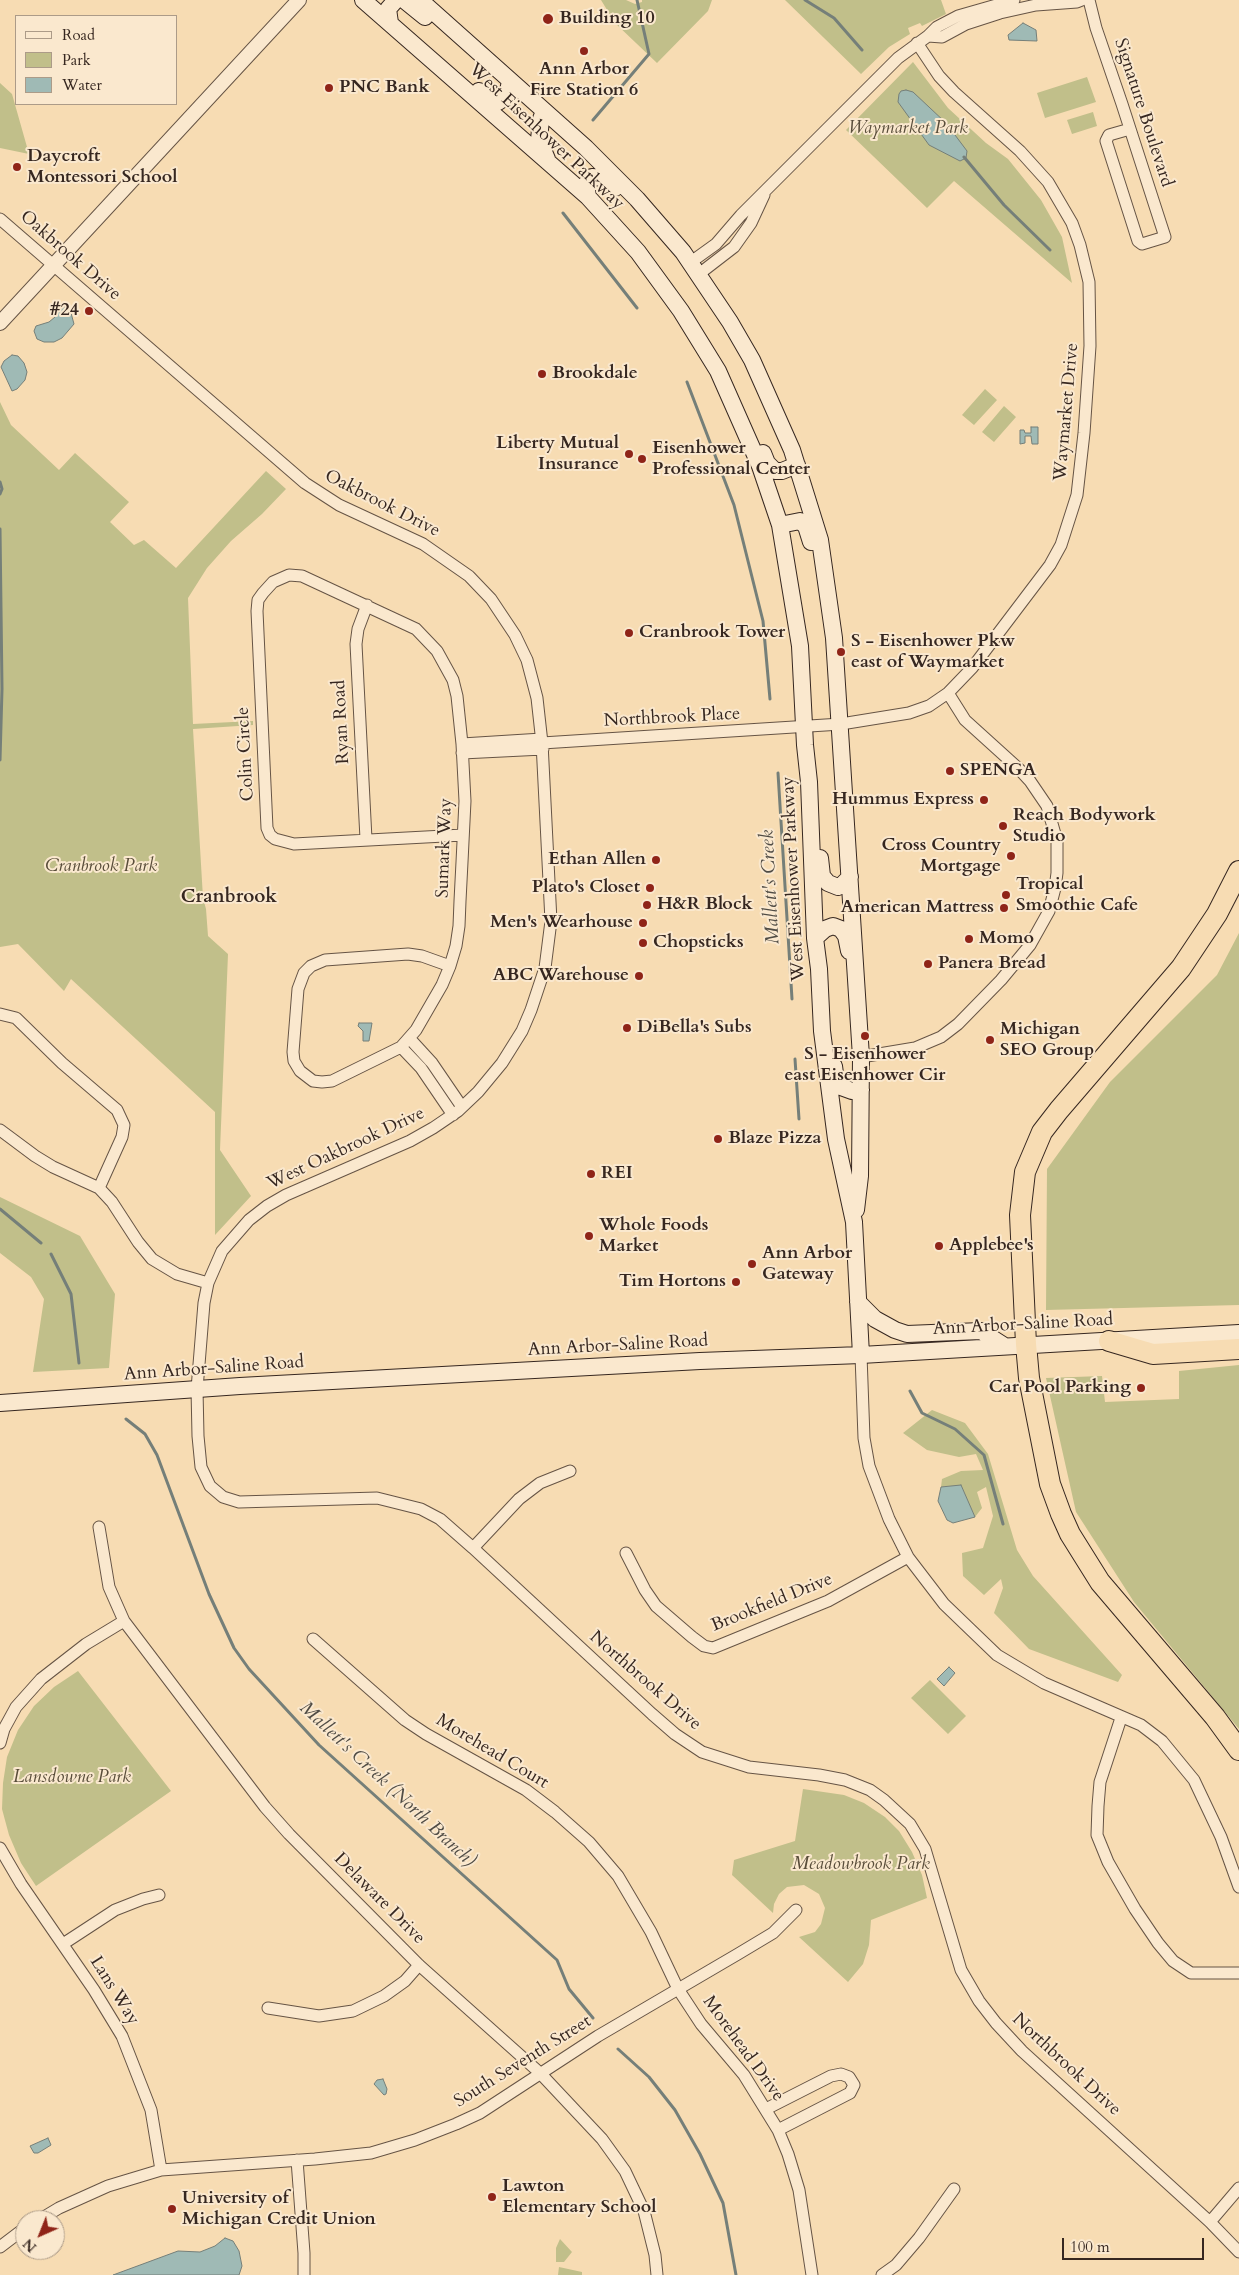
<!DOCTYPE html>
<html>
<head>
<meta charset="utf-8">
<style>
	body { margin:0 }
	#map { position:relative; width:1239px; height:2275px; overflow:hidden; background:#f7dcb3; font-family:Cardo,serif }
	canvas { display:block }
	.legend { position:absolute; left:15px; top:15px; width:162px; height:90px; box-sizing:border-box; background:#fae8ce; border:1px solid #ac9b88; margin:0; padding:6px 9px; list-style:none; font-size:15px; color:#362720 }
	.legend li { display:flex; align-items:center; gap:10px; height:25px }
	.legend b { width:25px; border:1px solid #ac9b88 }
	.north { position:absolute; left:15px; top:2210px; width:50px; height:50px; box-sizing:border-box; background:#fae8ce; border:1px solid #ac9b88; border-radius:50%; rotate:224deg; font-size:14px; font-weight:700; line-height:20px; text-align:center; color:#362720 }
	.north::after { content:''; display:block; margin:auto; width:18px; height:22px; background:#8f2418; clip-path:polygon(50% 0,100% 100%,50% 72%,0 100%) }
	.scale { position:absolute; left:1062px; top:2238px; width:142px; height:22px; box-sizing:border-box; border:2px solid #362720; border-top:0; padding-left:6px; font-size:15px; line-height:18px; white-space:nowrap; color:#362720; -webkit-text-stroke:4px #fae8ce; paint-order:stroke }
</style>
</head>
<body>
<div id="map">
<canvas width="1239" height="2275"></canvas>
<ul class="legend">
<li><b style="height:6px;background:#fae8ce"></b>Road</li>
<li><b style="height:14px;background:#c1bf8a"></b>Park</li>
<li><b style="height:14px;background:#9fbab5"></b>Water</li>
</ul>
<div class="north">N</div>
<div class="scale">100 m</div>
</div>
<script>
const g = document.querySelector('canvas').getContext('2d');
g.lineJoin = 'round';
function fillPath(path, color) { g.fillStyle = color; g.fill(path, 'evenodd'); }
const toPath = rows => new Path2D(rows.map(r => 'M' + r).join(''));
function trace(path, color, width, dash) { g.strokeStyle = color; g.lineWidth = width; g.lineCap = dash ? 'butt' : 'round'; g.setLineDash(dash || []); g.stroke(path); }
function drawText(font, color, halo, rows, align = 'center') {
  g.font = font + ' Cardo,serif'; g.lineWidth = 4; g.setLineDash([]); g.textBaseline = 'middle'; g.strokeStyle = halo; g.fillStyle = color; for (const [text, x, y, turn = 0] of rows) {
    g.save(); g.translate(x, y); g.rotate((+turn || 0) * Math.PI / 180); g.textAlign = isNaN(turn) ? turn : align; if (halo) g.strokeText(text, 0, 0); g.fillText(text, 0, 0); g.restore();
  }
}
fillPath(toPath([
	[601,0,626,0,635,4,642,2,642,0,712,0,708,11,657,63,615,23],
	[785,0,941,0,946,14,922,26,920,23,908,28,910,34,889,47,861,74],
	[913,62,948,108,986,143,1008,159,1041,200,1062,237,1072,283,954,181,927,208,846,130],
	[1087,77,1096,102,1045,118,1037,93],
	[0,83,12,94,29,154,0,148],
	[1093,112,1097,126,1072,134,1067,120],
	[985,389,997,400,974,425,962,415],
	[0,402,11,425,59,470,75,453,129,502,110,522,134,545,144,540,176,568,266,471,286,489,262,514,231,541,207,568,188,598,193,724,253,721,253,725,193,729,203,898,206,909,208,936,228,954,220,1150,251,1196,215,1235,215,1112,71,979,64,991,18,944,0,947],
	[1004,406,1016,417,994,442,982,432],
	[1239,933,1239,1305,1046,1310,1047,1169,1110,1082,1217,975],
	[0,1197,80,1236,115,1294,109,1368,33,1372,44,1299,31,1277,0,1253],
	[1239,1365,1239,1729,1134,1602,1076,1512,1046,1378,1102,1376,1105,1402,1179,1399,1179,1371],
	[932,1410,965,1423,988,1454,1017,1550,1033,1576,1122,1675,1118,1682,1029,1649,994,1613,1003,1588,1001,1579,984,1595,963,1576,962,1553,983,1548,993,1516,986,1487,977,1492,982,1508,975,1517,961,1486,941,1487,942,1479,961,1471,983,1470,976,1454,959,1457,927,1450,903,1433],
	[78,1671,171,1791,36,1886,21,1863,9,1835,2,1809,3,1783,7,1757,18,1730,34,1706,54,1687],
	[930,1680,966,1716,948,1734,911,1698],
	[803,1789,844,1795,864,1803,885,1817,899,1831,912,1852,922,1875,927,1898,871,1920,869,1945,863,1964,848,1982,799,1937,815,1932,821,1924,825,1908,819,1894,804,1885,787,1887,779,1894,774,1904,773,1913,732,1875,734,1860,795,1841],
	[560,2239,572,2252,564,2262,556,2262,556,2248],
	[559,2267,582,2272,582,2275,558,2275]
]), '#c1bf8a');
const water = toPath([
	[1023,23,1036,30,1037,41,1009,40,1008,35,1023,23],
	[906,90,913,92,946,123,967,151,966,158,960,161,929,145,898,102,899,94,901,91,906,90],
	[65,307,71,313,74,324,62,338,54,342,44,342,37,339,34,331,36,326,49,322,55,317,56,310,65,307],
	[12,355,18,356,24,363,27,372,25,380,17,389,12,391,1,367,4,361,12,355],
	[1031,427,1038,427,1038,444,1032,444,1031,436,1025,436,1025,443,1020,444,1020,430,1024,430,1025,433,1031,433,1031,427],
	[359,1023,372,1023,369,1041,363,1041,363,1031,358,1026,359,1023],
	[961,1485,975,1517,953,1523,947,1520,938,1501,941,1487,961,1485],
	[949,1667,955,1673,944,1686,937,1679,949,1667],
	[383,2079,387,2089,386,2094,384,2095,374,2084,377,2080,383,2079],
	[48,2138,51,2145,38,2153,34,2153,30,2146,48,2138],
	[225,2238,233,2241,239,2251,242,2266,239,2275,113,2275,178,2251,200,2252,215,2246,225,2238]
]);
fillPath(water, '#9fbab5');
trace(water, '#757f79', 1);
trace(toPath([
	[805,0,834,18,862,50],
	[593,120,649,54,637,0],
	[964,157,1004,205,1050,250],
	[563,213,637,308],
	[687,382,734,505,763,621,770,699],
	[0,482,2,489,0,494],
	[0,529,2,689,0,760],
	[778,773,792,999],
	[795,1059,799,1119],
	[0,1209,41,1243],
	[51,1254,71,1294,79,1363],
	[910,1391,922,1413,955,1429,984,1455,1003,1524],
	[126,1419,145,1434,157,1455,209,1594,234,1648,249,1669,319,1745,557,1960,569,1989,593,2018],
	[618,2049,649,2077,675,2110,700,2154,723,2203,736,2275]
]), '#757f79', 3);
const minor = toPath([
	[1089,0,1096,28,1122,104,1165,237,1142,244,1138,241,1106,141,1109,135,1130,129],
	[928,36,942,37,966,24,1000,13,1036,5,1077,2,1082,0],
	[0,219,305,483,339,505,423,544,469,576,491,599,515,635,527,660,537,698,542,743,551,921,545,968,531,1010,522,1031,502,1063,478,1092,458,1111,433,1128,410,1141,286,1195,267,1206,249,1220,222,1251,208,1283,204,1303,197,1389,198,1436,201,1467,210,1486,223,1497,239,1502,377,1498,421,1509,440,1519,473,1548,652,1714,675,1734,702,1752,749,1767,819,1775,845,1780,870,1790,884,1800,910,1824,925,1849,961,1970,979,2001,996,2023,1022,2051,1210,2222,1239,2252],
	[691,262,716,244,741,215,898,58,928,36,937,27,958,16,1014,0],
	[699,274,734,247,751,223,764,195],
	[542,743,841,724,909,713,929,706,948,693,972,668,1050,565,1061,545,1077,495,1084,433,1090,346,1089,282,1080,245,1072,223,1048,182,1020,151,954,92,939,76,917,43],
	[462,744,542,739],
	[462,753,543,749],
	[366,839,356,644,358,629,367,605],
	[450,966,422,956,408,954,325,960,311,966,304,973,298,989,293,1052,294,1061,300,1071,313,1081,322,1082,332,1081,401,1047,416,1030,442,985,450,966,456,946,459,926,460,901,462,862,465,801,462,744,457,696,453,680,437,651,416,629,302,576,289,575,273,582,263,593,258,600,257,611,267,828,270,835,275,839,294,844,463,835],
	[0,1014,16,1018,62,1063,117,1110,124,1125,122,1137,99,1188,53,1167,35,1156,0,1130],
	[410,1039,432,1063,462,1107],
	[401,1047,421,1068,453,1115],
	[861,1057,915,1048,941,1037,958,1024,1001,980,1030,945,1049,911,1055,888,1057,873,1057,841,1047,806,1030,781,1018,768,965,720,948,693],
	[99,1188,112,1202,138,1242,152,1259,177,1274,208,1283],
	[861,1355,864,1438,869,1466,889,1519,908,1557,944,1604,997,1655,1044,1683,1141,1725,1162,1741,1194,1780,1221,1837,1239,1887],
	[99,1527,109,1587,124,1621,265,1807,289,1834,419,1965,540,2073,602,2139,625,2171,644,2211,655,2255,657,2275],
	[473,1548,519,1499,540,1483,570,1471],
	[626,1553,645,1590,656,1606,692,1637,704,1646,713,1648,828,1601,908,1557],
	[313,1639,405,1720,426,1734,526,1790,555,1812,589,1842,618,1876,651,1932,678,1989,701,2024,744,2075,778,2130,788,2154,799,2190,812,2275],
	[1121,1718,1100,1782,1098,1806,1097,1835,1108,1862,1135,1909,1158,1943,1173,1961,1191,1973,1239,1973],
	[0,1743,4,1729,16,1707,41,1679,86,1644,124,1621],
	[0,1848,21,1884,94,1990,122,2036,151,2110,161,2170],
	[63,1944,115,1910,143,1899,159,1895],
	[268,2008,319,2016,353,2011,384,1996,405,1981,419,1965],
	[766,2109,831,2076,841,2074,849,2077,854,2085,850,2093,778,2130],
	[297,2160,304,2253,304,2275],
	[39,2220,59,2208,108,2186,161,2170,315,2159,371,2153,415,2140,456,2124,480,2113,598,2036,738,1954,773,1933,796,1910],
	[1210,2222,1239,2188],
	[0,2247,25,2228],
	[882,2275,896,2265,919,2238,954,2189]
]);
const tertiary = toPath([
	[0,323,299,0]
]);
const secondary = toPath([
	[363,0,588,197,638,252,681,311,718,371,760,466,780,525,800,646,805,745,809,782,815,938,819,969,822,1031,836,1139,854,1222,861,1355],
	[404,0,425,17],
	[420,0,586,148,637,199,683,252,730,322,752,360,792,450,820,540,834,638,861,1057,860,1176,856,1210],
	[390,23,388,9,396,0],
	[479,91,492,101,498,102,507,96,510,81],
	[544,111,541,119,539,140,547,159],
	[588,197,586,184,592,177,604,178,615,188],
	[763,453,767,463,775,471,782,471,797,465],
	[780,525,800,521,806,526,811,542],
	[820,858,822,876,828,883,838,887,842,885,850,877],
	[815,938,825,929,833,926,841,929,846,936,849,951],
	[834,1066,836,1081,841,1087,852,1091,861,1090],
	[858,1302,875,1319,895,1330,907,1334,981,1331,1003,1345],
	[0,1403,240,1386,700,1361,861,1355,1239,1333]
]);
const motorway = toPath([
	[1239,871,1217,914,1181,968,1059,1110,1042,1132,1025,1172,1020,1215,1026,1344,1029,1378,1050,1484,1061,1514,1070,1534,1100,1582,1215,1717,1239,1750],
	[1109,1341,1153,1354,1239,1349]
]);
trace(minor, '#665445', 13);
trace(tertiary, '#665445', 16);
trace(secondary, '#362720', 18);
trace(motorway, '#362720', 22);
trace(minor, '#fae8ce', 11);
trace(tertiary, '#fae8ce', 14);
trace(secondary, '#fae8ce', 16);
trace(motorway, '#f7dcb3', 20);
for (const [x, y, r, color] of [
	[548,19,6,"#8f2418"],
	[584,51,5,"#8f2418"],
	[329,88,5,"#8f2418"],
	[17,167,5,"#8f2418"],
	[89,311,5,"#8f2418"],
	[542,374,5,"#8f2418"],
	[629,454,5,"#8f2418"],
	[642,459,5,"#8f2418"],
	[629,633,5,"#8f2418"],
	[841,652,5,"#8f2418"],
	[950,771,5,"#8f2418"],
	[984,800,5,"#8f2418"],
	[1003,826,5,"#8f2418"],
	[1011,856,5,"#8f2418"],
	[656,860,5,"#8f2418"],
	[650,888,5,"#8f2418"],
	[1006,895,5,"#8f2418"],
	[647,905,5,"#8f2418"],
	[1004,908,5,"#8f2418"],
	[643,923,5,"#8f2418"],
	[969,939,5,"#8f2418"],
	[643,943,5,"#8f2418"],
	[928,964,5,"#8f2418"],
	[639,976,5,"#8f2418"],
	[627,1028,5,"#8f2418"],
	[865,1036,5,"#8f2418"],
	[990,1040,5,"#8f2418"],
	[718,1139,5,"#8f2418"],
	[591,1174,5,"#8f2418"],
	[589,1236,5,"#8f2418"],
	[939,1246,5,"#8f2418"],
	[752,1264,5,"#8f2418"],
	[736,1282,5,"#8f2418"],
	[1141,1388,5,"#8f2418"],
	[492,2197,5,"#8f2418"],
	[172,2209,5,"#8f2418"]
]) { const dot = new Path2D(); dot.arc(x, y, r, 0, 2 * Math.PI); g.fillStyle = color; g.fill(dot); trace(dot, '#fae8ce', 2); }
drawText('bold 18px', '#362720', '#fae8ce', [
	["Building 10",559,19],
	["Ann Arbor",584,70,"center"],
	["Fire Station 6",584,91,"center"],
	["PNC Bank",339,88],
	["Daycroft",27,157],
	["Montessori School",27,178],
	["#24",79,311,"right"],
	["Brookdale",552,374],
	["Liberty Mutual",619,444,"right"],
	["Insurance",619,465,"right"],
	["Eisenhower",652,449],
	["Professional Center",652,470],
	["Cranbrook Tower",639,633],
	["S - Eisenhower Pkw",851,642],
	["east of Waymarket",851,663],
	["SPENGA",960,771],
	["Hummus Express",974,800,"right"],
	["Reach Bodywork",1013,816],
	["Studio",1013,837],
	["Cross Country",1001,846,"right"],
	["Mortgage",1001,867,"right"],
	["Ethan Allen",646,860,"right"],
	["Tropical",1016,885],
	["Smoothie Cafe",1016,906],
	["Plato's Closet",640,888,"right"],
	["H&R Block",657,905],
	["American Mattress",994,908,"right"],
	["Men's Wearhouse",633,923,"right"],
	["Momo",979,939],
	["Chopsticks",653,943],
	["Panera Bread",938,964],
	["ABC Warehouse",629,976,"right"],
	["DiBella's Subs",637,1028],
	["Michigan",1000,1030],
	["SEO Group",1000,1051],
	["S - Eisenhower",865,1055,"center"],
	["east Eisenhower Cir",865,1076,"center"],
	["Blaze Pizza",728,1139],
	["REI",601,1174],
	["Whole Foods",599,1226],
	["Market",599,1247],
	["Applebee's",949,1246],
	["Ann Arbor",762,1254],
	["Gateway",762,1275],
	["Tim Hortons",726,1282,"right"],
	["Car Pool Parking",1131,1388,"right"],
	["Lawton",502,2187],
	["Elementary School",502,2208],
	["University of",182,2199],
	["Michigan Credit Union",182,2220]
], 'left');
drawText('18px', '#362720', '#fae8ce', [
	["Signature Boulevard",1143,113,72],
	["West Eisenhower Parkway",546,137,43],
	["Oakbrook Drive",70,256,41],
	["Waymarket Drive",1067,412,-85],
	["Oakbrook Drive",382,504,27],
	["Northbrook Place",672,718,-3],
	["Ryan Road",342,722,-93],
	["Colin Circle",246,754,-93],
	["Sumark Way",445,848,-88],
	["West Eisenhower Parkway",794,879,-93],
	["West Oakbrook Drive",346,1149,-25],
	["Ann Arbor-Saline Road",1023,1325,-3],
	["Ann Arbor-Saline Road",618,1346,-3],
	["Ann Arbor-Saline Road",214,1369,-4],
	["Brookfield Drive",772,1603,-22],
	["Northbrook Drive",645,1681,41],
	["Morehead Court",492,1752,31],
	["Delaware Drive",379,1899,45],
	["Lans Way",114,1991,58],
	["Morehead Drive",743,2049,54],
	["South Seventh Street",523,2062,-32],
	["Northbrook Drive",1066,2065,43]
]);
drawText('italic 18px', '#594d3a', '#fae8ce', [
	["Waymarket Park",908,129],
	["Cranbrook Park",101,867],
	["Lansdowne Park",72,1778],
	["Meadowbrook Park",861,1865]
]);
drawText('italic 19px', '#504c45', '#fae8ce', [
	["Mallett's Creek",771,887,-93],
	["Mallett's Creek (North Branch)",387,1785,43]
]);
drawText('bold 19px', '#362720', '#fae8ce', [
	["Cranbrook",229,898]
]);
</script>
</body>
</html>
